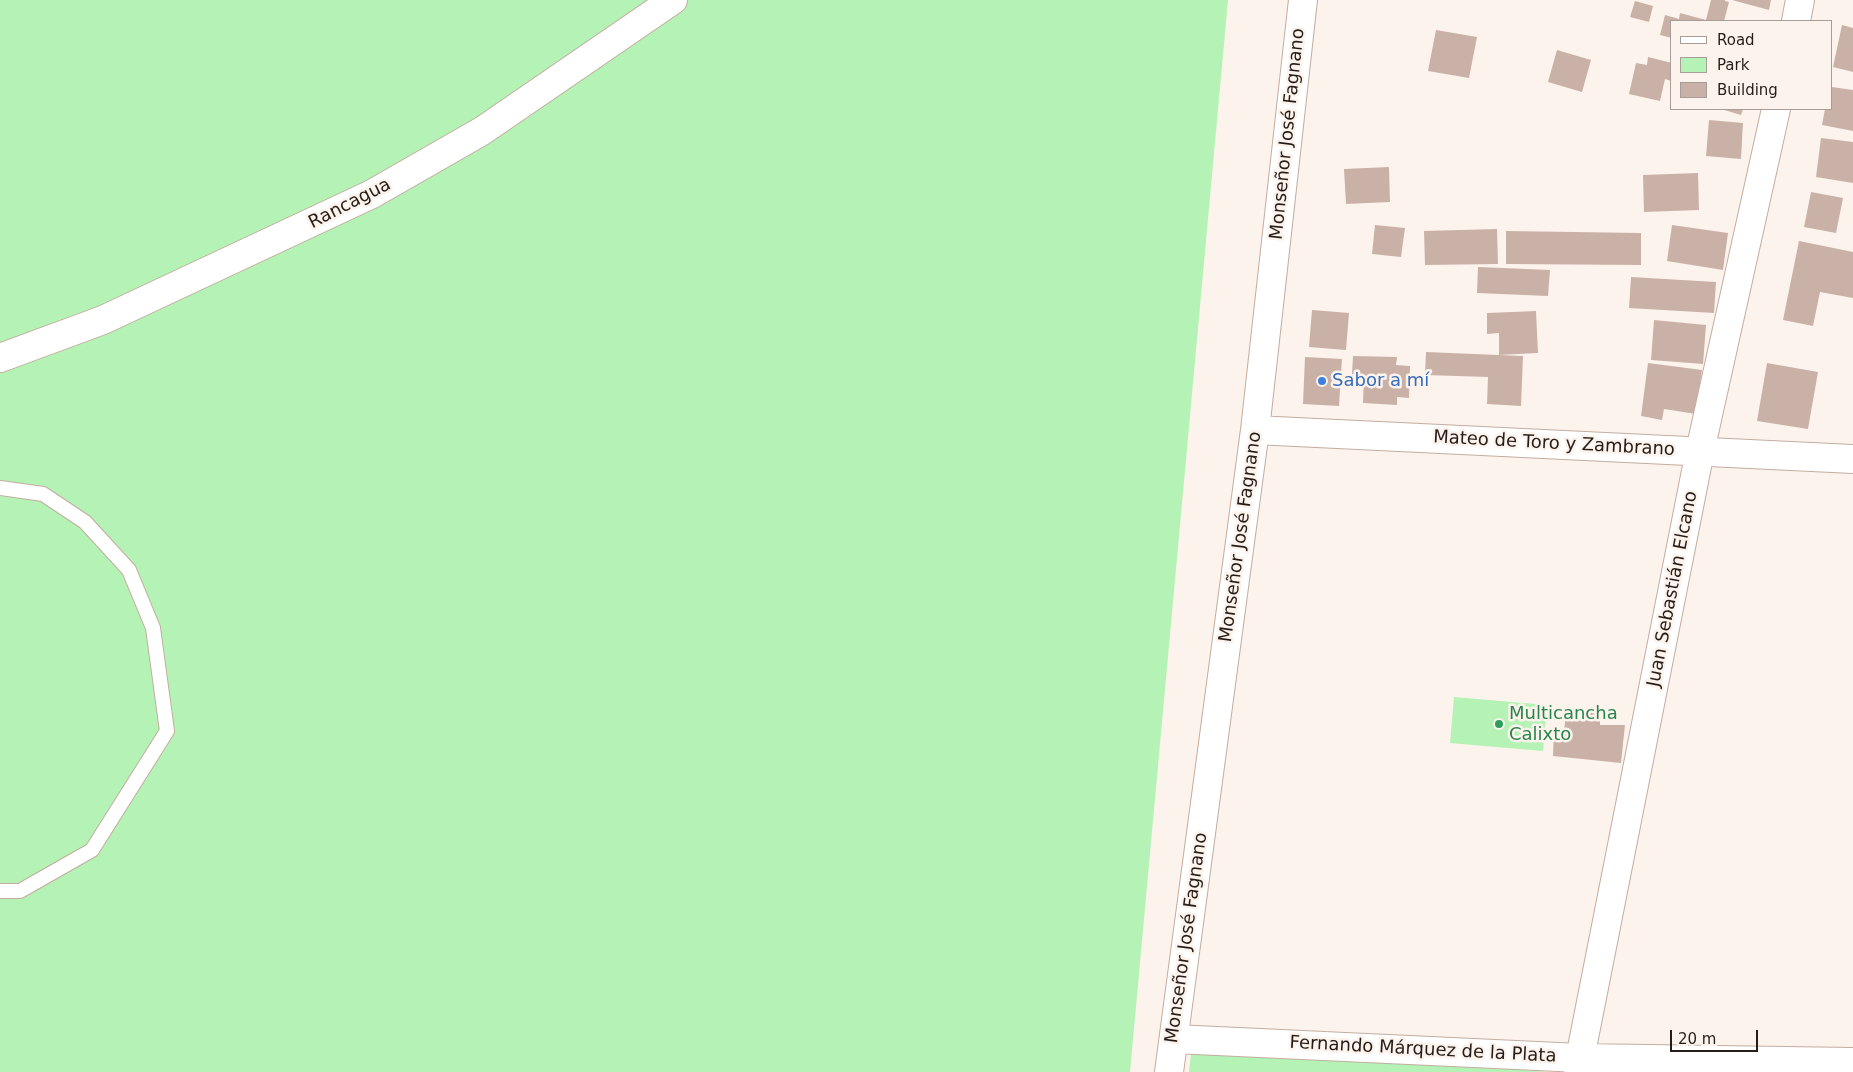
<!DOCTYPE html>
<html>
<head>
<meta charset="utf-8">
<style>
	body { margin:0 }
	#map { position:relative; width:1853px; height:1072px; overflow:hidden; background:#fcf3ed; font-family:"DejaVu Sans",sans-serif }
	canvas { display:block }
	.legend { position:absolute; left:1670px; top:20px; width:162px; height:90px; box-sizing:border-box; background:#fcf3ed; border:1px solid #a69d98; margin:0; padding:6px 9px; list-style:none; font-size:15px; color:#261d18 }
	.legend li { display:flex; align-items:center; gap:10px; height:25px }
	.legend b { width:25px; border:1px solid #a69d98 }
	.scale { position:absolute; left:1670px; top:1030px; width:88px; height:22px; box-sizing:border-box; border:2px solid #261d18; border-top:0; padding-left:6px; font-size:15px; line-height:18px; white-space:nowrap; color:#261d18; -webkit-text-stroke:4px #fcf3ed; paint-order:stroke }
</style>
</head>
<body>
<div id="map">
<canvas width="1853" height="1072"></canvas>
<ul class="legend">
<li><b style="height:6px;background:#fff"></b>Road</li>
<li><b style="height:14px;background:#b4f2b5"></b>Park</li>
<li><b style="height:14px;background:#cab1a8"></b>Building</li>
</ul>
<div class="scale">20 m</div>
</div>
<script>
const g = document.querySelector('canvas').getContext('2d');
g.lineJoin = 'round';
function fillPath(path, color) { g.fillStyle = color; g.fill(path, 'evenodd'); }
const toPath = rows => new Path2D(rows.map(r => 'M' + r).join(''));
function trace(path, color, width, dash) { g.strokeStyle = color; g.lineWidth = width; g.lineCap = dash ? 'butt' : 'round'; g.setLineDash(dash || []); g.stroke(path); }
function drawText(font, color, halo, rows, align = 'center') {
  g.font = font + ' "DejaVu Sans",sans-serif'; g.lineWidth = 5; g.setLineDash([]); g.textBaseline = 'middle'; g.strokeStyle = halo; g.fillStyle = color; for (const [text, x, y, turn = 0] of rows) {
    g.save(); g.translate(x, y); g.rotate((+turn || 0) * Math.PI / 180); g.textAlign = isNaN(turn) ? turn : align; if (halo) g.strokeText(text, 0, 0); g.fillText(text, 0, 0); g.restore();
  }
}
fillPath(toPath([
	[0,0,1228,0,1130,1072,0,1072],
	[1454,697,1547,705,1543,751,1450,743],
	[1192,1044,1549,1072,1189,1072]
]), '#b4f2b5');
fillPath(toPath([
	[1711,0,1725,0,1725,1,1729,2,1724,21,1672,21,1672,38,1660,35,1665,15,1679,19,1680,13,1706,20],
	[1732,0,1771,0,1769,10],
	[1635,1,1653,6,1649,22,1630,17],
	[1842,25,1853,28,1853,72,1833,67],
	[1436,30,1477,37,1469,78,1428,71],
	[1557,50,1591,60,1582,92,1548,82],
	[1648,57,1672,63,1671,81,1665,79,1660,101,1629,94,1636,63,1647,65],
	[1832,87,1853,90,1853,131,1822,125,1825,109,1832,109],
	[1721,109,1743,109,1741,115],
	[1709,120,1743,123,1741,159,1706,156],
	[1821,138,1853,142,1853,183,1816,177],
	[1389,167,1390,202,1346,204,1344,169],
	[1698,173,1699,210,1644,212,1643,175],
	[1811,192,1843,198,1836,233,1804,227],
	[1375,225,1405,228,1401,257,1372,254],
	[1672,225,1728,233,1723,270,1667,261],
	[1497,229,1498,264,1425,265,1424,231],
	[1506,231,1641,233,1641,265,1506,264],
	[1799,241,1853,252,1853,298,1820,292,1813,326,1783,320],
	[1478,267,1550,270,1548,296,1477,293],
	[1631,277,1716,282,1714,313,1629,308],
	[1312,310,1349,313,1346,350,1309,347],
	[1536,311,1538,353,1499,355,1499,333,1487,334,1487,313],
	[1654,320,1706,325,1703,364,1651,360],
	[1426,352,1523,356,1521,406,1487,404,1488,377,1425,375],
	[1353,356,1397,357,1396,365,1410,366,1409,398,1397,397,1397,405,1363,403,1364,374,1352,374],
	[1305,357,1342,359,1339,406,1303,404],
	[1648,363,1702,370,1696,414,1664,409,1662,420,1641,416],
	[1767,363,1818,372,1808,429,1757,421],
	[1567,708,1600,710,1600,725,1625,725,1621,763,1553,756,1554,730,1564,730]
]), '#cab1a8');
const lane = toPath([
	[0,488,43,494,85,522,129,570,153,628,167,731,92,850,20,891,0,891]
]);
const street = toPath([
	[1796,21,1800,0],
	[0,358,103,320,372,194,482,131,673,0],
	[1255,430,1853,459],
	[1174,1039,1580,1058,1853,1062],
	[1169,1072,1255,430,1303,0],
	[1578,1072,1580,1058,1700,451,1776,109]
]);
trace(lane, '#c3ada0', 16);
trace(street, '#c3ada0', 30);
trace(lane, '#fff', 14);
trace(street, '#fff', 28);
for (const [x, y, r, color] of [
	[1322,381,5,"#3f7fe0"],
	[1499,724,5,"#2e9e5b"]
]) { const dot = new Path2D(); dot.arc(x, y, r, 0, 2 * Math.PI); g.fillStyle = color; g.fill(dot); trace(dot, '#fcf3ed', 2); }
drawText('18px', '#261d18', '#fcf3ed', [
	["Monseñor José Fagnano",1288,134,-84],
	["Rancagua",350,204,-27],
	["Mateo de Toro y Zambrano",1554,444,3],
	["Monseñor José Fagnano",1241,537,-82],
	["Juan Sebastián Elcano",1673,589,-79],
	["Monseñor José Fagnano",1187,938,-82],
	["Fernando Márquez de la Plata",1423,1050,3]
]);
drawText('18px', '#366cbe', '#fcf3ed', [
	["Sabor a mí",1332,381]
], 'left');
drawText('18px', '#27864d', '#fcf3ed', [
	["Multicancha",1509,714],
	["Calixto",1509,735]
], 'left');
</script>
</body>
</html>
